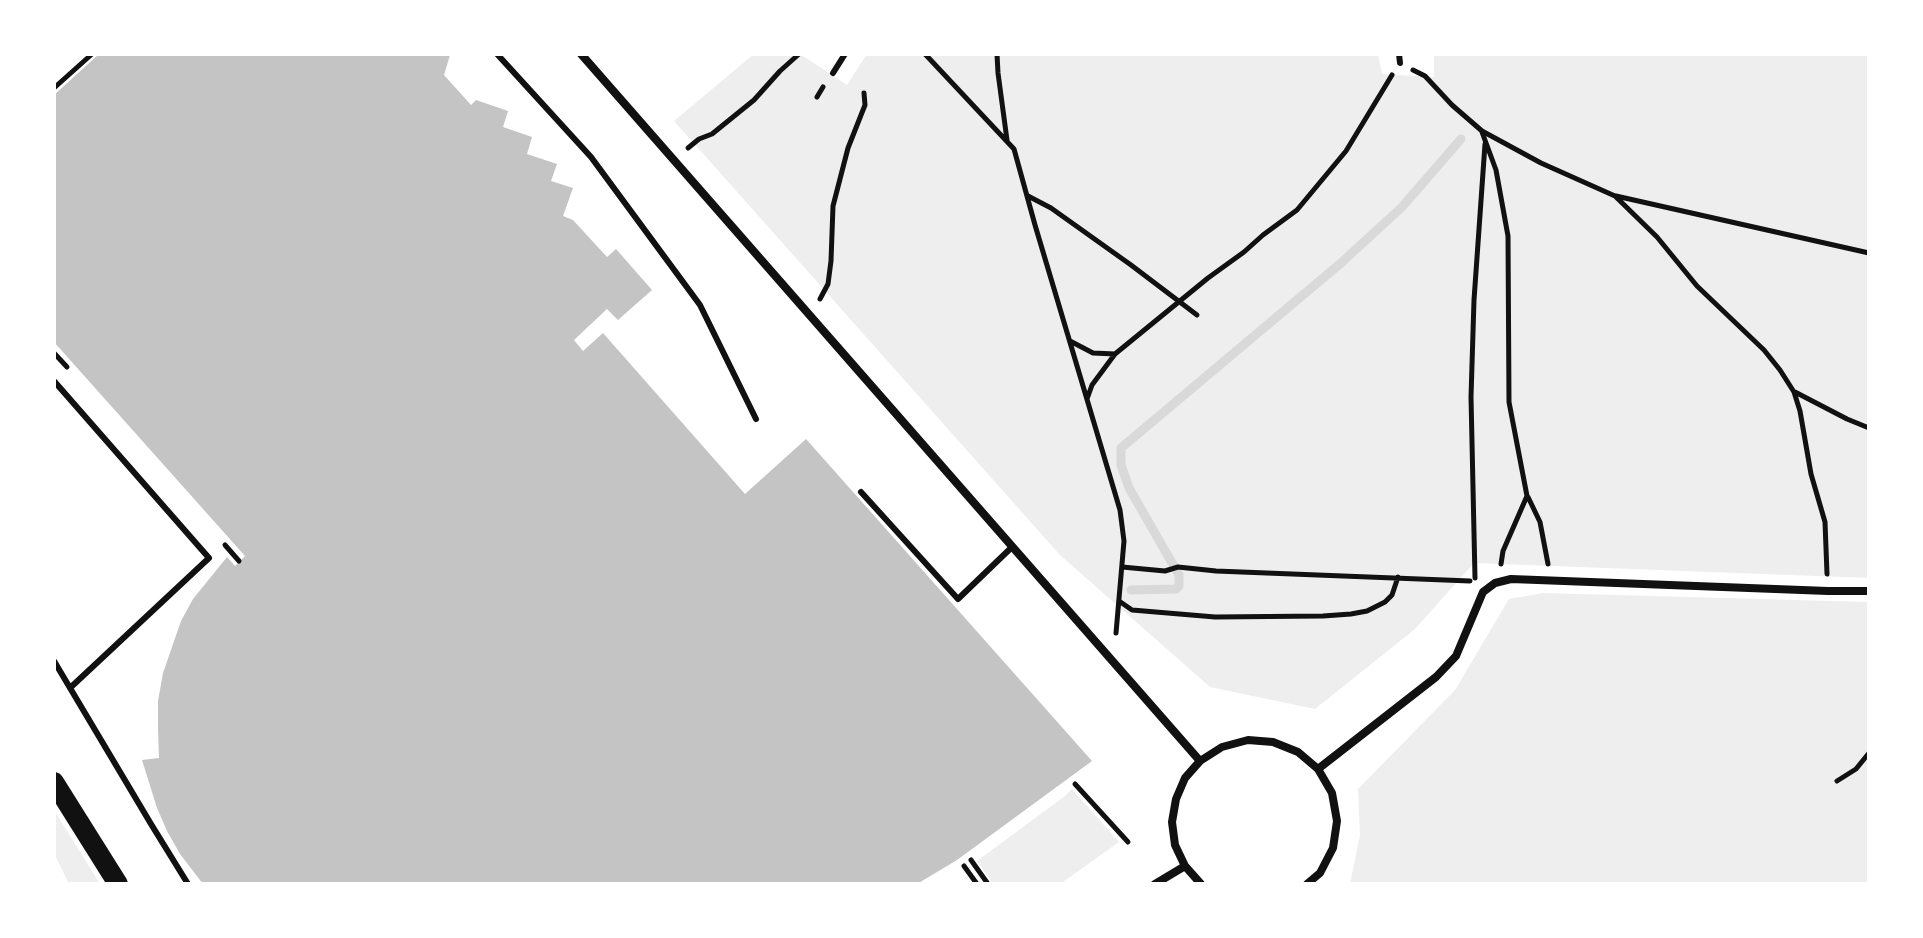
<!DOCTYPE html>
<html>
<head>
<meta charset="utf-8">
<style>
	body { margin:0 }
	#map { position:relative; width:1923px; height:938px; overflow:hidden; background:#fff; font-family:Quicksand,sans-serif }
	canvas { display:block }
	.frame { position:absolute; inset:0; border:56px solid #fff; pointer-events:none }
</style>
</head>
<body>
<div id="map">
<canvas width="1923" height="938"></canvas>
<div class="frame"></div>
</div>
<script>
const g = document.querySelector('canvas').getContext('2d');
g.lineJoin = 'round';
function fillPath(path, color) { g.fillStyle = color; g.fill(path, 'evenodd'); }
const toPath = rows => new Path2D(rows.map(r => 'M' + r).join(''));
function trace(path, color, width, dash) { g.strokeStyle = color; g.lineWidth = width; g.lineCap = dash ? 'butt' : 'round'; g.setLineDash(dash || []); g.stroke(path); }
fillPath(toPath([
	[754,54,800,54,847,85,867,54,1378,54,1382,74,1434,77,1434,54,1869,54,1869,578,1474,563,1415,629,1315,709,1210,687,1060,555,674,121],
	[1543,593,1869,602,1869,884,1350,884,1360,835,1358,789,1455,690,1509,599],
	[1072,789,1119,842,1060,884,993,884,977,861,1065,796],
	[54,810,100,884,69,884,54,853]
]), '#eee');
trace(toPath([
	[1131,590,1176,589,1179,586,1179,575,1129,488,1121,465,1121,448,1341,263,1402,207,1461,139]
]), '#d9d9d9', 9);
fillPath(toPath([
	[99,54,450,55,444,75,471,105,476,100,508,111,503,127,532,137,527,154,557,164,551,181,573,188,563,216,573,220,607,257,616,249,652,290,618,320,607,309,574,340,583,351,603,333,745,494,806,439,1092,761,957,860,917,884,203,884,180,854,167,831,157,808,142,760,159,758,158,729,158,701,163,673,181,621,193,599,227,557,235,566,245,556,54,342,54,95]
]), '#c4c4c4');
trace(toPath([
	[925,54,1014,149,1035,225,1120,510,1124,541,1116,633],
	[997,54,998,73,1007,140],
	[1413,70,1425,76,1452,105,1482,131,1541,163,1615,196,1657,237,1697,286,1764,350,1780,370,1794,392,1800,411,1811,474,1825,522,1827,574],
	[54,88,92,54],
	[817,97,823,87],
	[1482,132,1496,170,1508,236,1509,402,1527,496,1503,551,1501,564],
	[688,148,699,139,712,134,754,100,780,71,799,54],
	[1028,196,1051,208,1131,265,1197,315],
	[1616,196,1869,253],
	[820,299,828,284,831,261,833,206,848,148,865,105,864,93],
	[1070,341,1093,353,1115,354,1092,385,1087,399],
	[54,353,67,367],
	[1115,354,1208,278,1244,252,1263,235,1297,210,1346,151,1392,75],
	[1795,392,1847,419,1869,428],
	[1528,497,1540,522,1548,564],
	[225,545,239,561],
	[1122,567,1165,571,1178,567,1216,571,1470,581],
	[1475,578,1471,397,1474,300,1485,144],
	[1119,601,1132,610,1215,617,1323,616,1351,614,1367,611,1385,602,1392,595,1398,577],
	[1837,781,1856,769,1869,753],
	[1075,784,1128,842],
	[971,860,988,884],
	[964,866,977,884]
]), '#111', 5);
trace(toPath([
	[497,54,591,157,700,305,756,419],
	[1399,54,1400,63],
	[833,73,845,54],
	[54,381,209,558,70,688],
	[861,492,958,599,1012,547],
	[54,661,151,824,188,884]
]), '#111', 6);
trace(toPath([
	[581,54,1200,761],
	[1318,769,1436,677,1456,656,1483,592,1495,583,1511,579,1828,591,1869,591],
	[1155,884,1185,866],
	[1201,884,1185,866,1175,845,1172,822,1176,799,1185,778,1200,761,1222,747,1248,740,1273,742,1298,752,1318,769,1332,793,1337,821,1333,848,1320,873,1307,884]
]), '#111', 8);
trace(toPath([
	[54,782,118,884]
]), '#111', 20);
</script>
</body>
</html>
